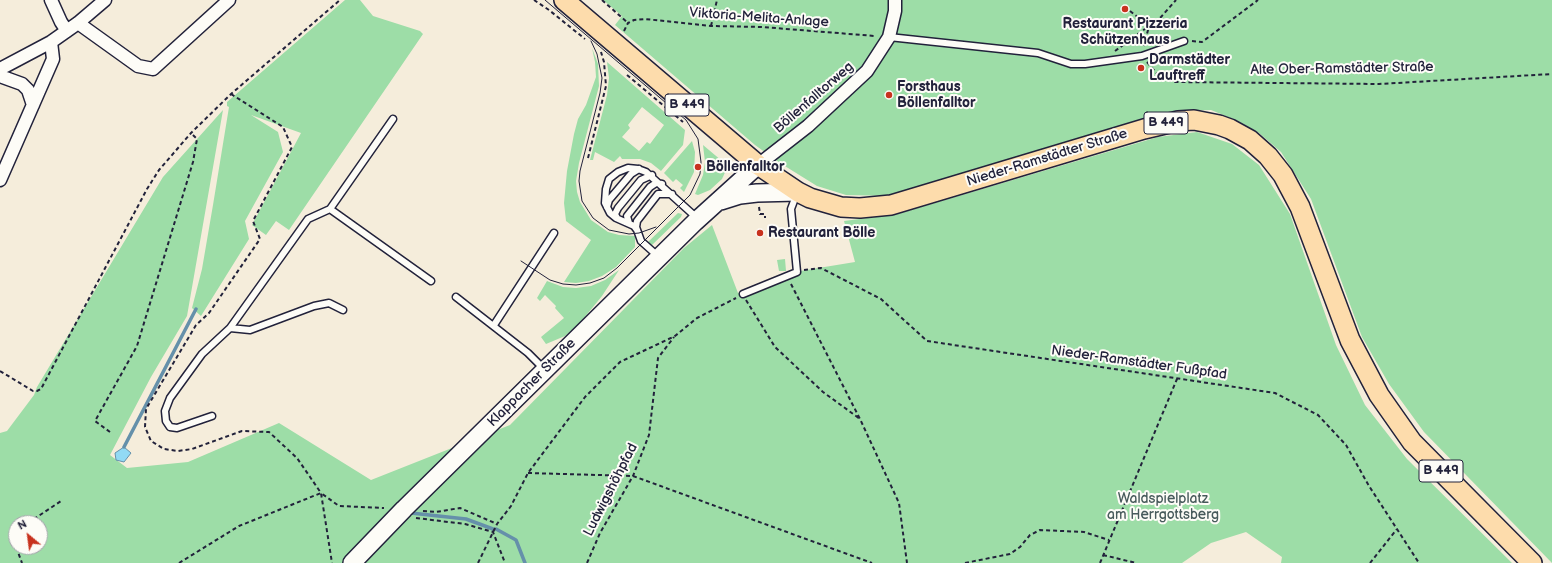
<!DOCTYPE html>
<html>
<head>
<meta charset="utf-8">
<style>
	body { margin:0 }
	#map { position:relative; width:1552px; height:563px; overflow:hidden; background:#f5eddb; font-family:"Balsamiq Sans",sans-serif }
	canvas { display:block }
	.north { position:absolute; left:8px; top:515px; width:40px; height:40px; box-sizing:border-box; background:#fdfcf7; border:1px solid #a5a5ac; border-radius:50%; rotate:331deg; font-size:11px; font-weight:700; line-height:16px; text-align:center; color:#22223b }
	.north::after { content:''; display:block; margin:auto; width:14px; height:18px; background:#c8321e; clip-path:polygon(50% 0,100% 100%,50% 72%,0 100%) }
</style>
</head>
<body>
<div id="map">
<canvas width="1552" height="563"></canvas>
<div class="north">N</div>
</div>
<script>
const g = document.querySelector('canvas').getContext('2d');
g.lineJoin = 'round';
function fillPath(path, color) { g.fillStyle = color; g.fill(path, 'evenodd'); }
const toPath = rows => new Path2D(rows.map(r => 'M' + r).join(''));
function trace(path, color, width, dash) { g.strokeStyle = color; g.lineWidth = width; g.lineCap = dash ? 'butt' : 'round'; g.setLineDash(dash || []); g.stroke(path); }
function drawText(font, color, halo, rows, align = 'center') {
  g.font = font + ' "Balsamiq Sans",sans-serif'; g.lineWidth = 4; g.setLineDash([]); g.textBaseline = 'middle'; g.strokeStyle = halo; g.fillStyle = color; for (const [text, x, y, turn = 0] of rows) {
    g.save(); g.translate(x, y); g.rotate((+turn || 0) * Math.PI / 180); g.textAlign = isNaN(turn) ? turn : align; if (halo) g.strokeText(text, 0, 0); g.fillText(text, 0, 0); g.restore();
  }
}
fillPath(toPath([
	[345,0,360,0,373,16,420,31,423,34,289,230,276,221,266,235,252,225,301,133,251,115,278,132,283,152,245,221,249,239,201,316,192,308,202,269,213,205,229,107,227,106,227,102],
	[603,0,1552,0,1552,563,1424,432,1389,384,1362,337,1311,199,1281,152,1259,133,1238,121,1211,110,1172,111,891,196,846,195,817,186,780,163,755,145,615,25,622,16],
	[592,48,598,64,599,86,579,163,576,181,577,192,580,202,591,220,608,232,619,235,635,236,635,247,616,267,602,276,589,281,576,283,564,282,591,240,566,221,564,203,567,171,574,134,578,119,586,105,596,77,595,62],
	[607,62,685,130,683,145,661,171,651,163,640,159,622,159,620,156,614,162,595,152,593,160,590,160,607,95,609,78],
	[642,107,664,125,650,144,647,142,639,151,622,137,630,128,628,125],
	[223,110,187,316,151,377,110,455,127,468,188,462,279,423,371,480,510,425,684,248,712,225,738,293,794,272,855,262,844,221,898,214,1158,137,1197,132,1232,144,1259,165,1290,214,1336,345,1365,405,1407,459,1512,563,1281,563,1282,557,1246,532,1211,543,1182,563,0,563,0,433,7,431,34,395,37,387,163,177],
	[16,523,40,523,40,547,16,547],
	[692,141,695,152,694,172,684,192,680,188,683,185,676,179,673,182,664,173],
	[703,145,728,166,722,179,710,190,698,195,695,194,703,175,705,162],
	[678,213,682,214,681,217,652,245,647,243],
	[785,259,786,271,779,271,777,260],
	[619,270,602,296,579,324,565,336,546,344,541,337,564,318,555,308,556,306,545,295,540,301,537,298,547,281,563,287,576,288,591,286,605,280]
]), '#9ddda7');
const water = toPath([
	[124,447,131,453,124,462,116,460,115,453,124,447]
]);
fillPath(water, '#92daf4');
trace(water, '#6590aa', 1);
trace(toPath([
	[124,447,196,309],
	[411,513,466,519,493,529],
	[496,529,516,540,525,563]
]), '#6590aa', 3.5);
const service = toPath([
	[889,37,1038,53,1071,64,1085,64,1142,56,1184,41],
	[393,119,330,209,431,281],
	[607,207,609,200,631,174,639,169],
	[617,218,615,214,618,208,641,180,652,175],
	[629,223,627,216,650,187,656,183,662,184],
	[637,230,634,226,616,218,610,213,605,203,606,189,609,179,618,172,628,168,638,169,646,172,697,218],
	[659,257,641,241,636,227,637,221,658,194,672,194],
	[743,294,797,272,791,209,797,193],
	[456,297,528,353,544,369],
	[494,325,554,233],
	[230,328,250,330,314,306,329,303,343,310],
	[212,416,177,428,170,427,166,421,165,411,170,398,202,354,230,328,308,219,330,209]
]);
const minor = toPath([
	[51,0,61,22,67,31],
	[78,23,138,66,153,69,229,0],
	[0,69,51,42,78,23,105,0],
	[0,76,22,84,28,90,33,105],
	[758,165,808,126,867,71,889,37,895,11,895,0],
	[0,180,53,59,51,42]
]);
const secondary = toPath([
	[721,201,740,195,757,193,798,192],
	[352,563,404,509,695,222,758,165]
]);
const primary = toPath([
	[564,0,758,165,798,192,810,198,841,207,860,208,891,205,1144,129,1178,121,1194,120,1219,125,1230,129,1250,140,1268,156,1283,175,1300,207,1350,340,1379,395,1412,442,1532,563]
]);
trace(service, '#22223b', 9);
trace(minor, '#22223b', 15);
trace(secondary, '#22223b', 20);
trace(primary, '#22223b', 22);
trace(toPath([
	[534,0,549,10,585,39],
	[602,0,628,23],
	[1130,11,1149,26,1144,46],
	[711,26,717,0],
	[624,31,628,23,634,20,645,19,711,26,762,27,875,36],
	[1192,41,1202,42,1258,0],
	[1115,51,1161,17,1176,0],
	[1147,62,1159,76,1175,82,1379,84,1552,74],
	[627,75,683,122],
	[231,94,283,127,292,147,253,221,260,239,209,313,196,325,146,409,145,427,151,441,164,449,178,451,192,449,242,431,269,432,297,458,321,493,332,563],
	[588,158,606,86,604,62,601,52],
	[759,207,760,214,765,214,765,218],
	[804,270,821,268,881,299,927,341,1275,393,1318,415,1346,445,1369,486,1419,563],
	[791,284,860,419,899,503,907,563],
	[746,300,775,347,823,392,860,419],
	[0,371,33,391,37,391,41,389,147,189,159,170,191,133,231,94,340,0],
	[110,432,95,421,137,346,193,162,197,139,191,133],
	[528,473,633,476,872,563],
	[423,511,436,512,460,508,497,524],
	[416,518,465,524,493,532,505,563],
	[28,523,61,501],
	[19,547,18,552,22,563],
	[1103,555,1136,563],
	[179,563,239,526,321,493,339,506,384,508],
	[478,563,497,524,511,506,528,473,585,397,620,362,675,336,697,318,736,298],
	[587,563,600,533,633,476,649,435,658,358,674,337],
	[965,563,1010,554,1020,547,1030,535,1040,530,1084,532,1109,540],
	[1100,563,1177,379],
	[1370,563,1397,529]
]), '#22223b', 2, [4, 3]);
trace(service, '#fdfcf7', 6);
trace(minor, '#fdfcf7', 12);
trace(secondary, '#fdfcf7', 17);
trace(primary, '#fddcac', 19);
trace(toPath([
	[591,41,597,54,602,78,600,93,580,171,579,181,582,201,593,218,609,230,629,234,639,233,656,227],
	[521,261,550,280,563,284,576,285,590,283,604,278,617,268,690,195,700,174,701,162,698,139,686,120,545,0]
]), '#22223b', 1);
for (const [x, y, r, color] of [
	[1125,9,4,"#c8321e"],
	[1141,68,4,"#c8321e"],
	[889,95,4,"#c8321e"],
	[698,167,4,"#c8321e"],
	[760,233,4,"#c8321e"]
]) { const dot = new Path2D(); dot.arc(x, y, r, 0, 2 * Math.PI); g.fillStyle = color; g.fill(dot); trace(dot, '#fdfcf7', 1.5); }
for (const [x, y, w] of [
	[687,105,44],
	[1166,123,44],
	[1441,471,44]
]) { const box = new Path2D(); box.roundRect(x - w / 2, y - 11, w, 22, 3); g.fillStyle = '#fdfcf7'; g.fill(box); trace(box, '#22223b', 1); }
drawText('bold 13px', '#22223b', null, [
	["B 449",687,105],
	["B 449",1166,123],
	["B 449",1441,471]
]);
drawText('14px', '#22223b', '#fdfcf7', [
	["Viktoria-Melita-Anlage",759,18,4],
	["Alte Ober-Ramstädter Straße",1342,69,-1],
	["Böllenfalltorweg",814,98,-41],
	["Nieder-Ramstädter Straße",1047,158,-17],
	["Nieder-Ramstädter Fußpfad",1139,363,8],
	["Klappacher Straße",532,383,-45],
	["Ludwigshöhpfad",611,490,-63]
]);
drawText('bold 14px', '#22223b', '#fdfcf7', [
	["Restaurant Pizzeria",1125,24,"center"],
	["Schützenhaus",1125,40,"center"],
	["Darmstädter",1149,60],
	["Lauftreff",1149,76],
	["Forsthaus",897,87],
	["Böllenfalltor",897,103],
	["Böllenfalltor",706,167],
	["Restaurant Bölle",768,233]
], 'left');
drawText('14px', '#475a5b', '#fdfcf7', [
	["Waldspielplatz",1163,499],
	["am Herrgottsberg",1163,515]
]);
</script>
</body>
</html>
